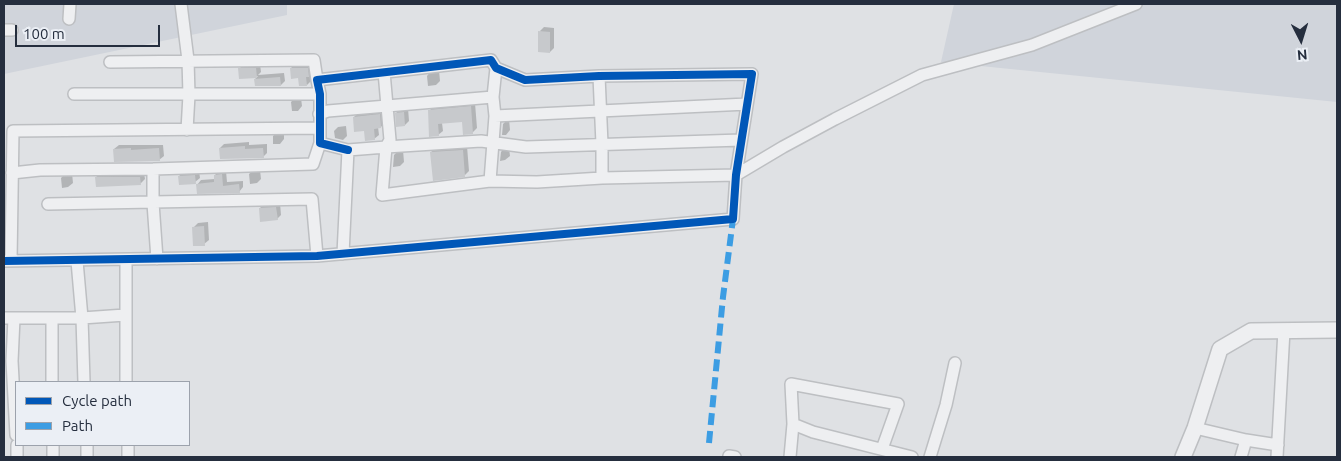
<!DOCTYPE html>
<html>
<head>
<meta charset="utf-8">
<style>
	body { margin:0 }
	#map { position:relative; width:1341px; height:461px; overflow:hidden; background:#dfe1e4; font-family:Ubuntu,sans-serif }
	canvas { display:block }
	.frame { position:absolute; inset:0; border:5px solid #252e3e; pointer-events:none }
	.legend { position:absolute; left:15px; top:381px; width:175px; height:65px; box-sizing:border-box; background:#ebeff5; border:1px solid #9ca2ac; margin:0; padding:6px 9px; list-style:none; font-size:15px; color:#252e3e }
	.legend li { display:flex; align-items:center; gap:10px; height:25px }
	.legend b { width:25px; border:1px solid #9ca2ac }
	.north { position:absolute; left:1276px; top:15px; width:50px; height:50px; -webkit-text-stroke:4px #ebeff5; paint-order:stroke; rotate:175deg; font-size:14px; font-weight:700; line-height:20px; text-align:center; color:#252e3e }
	.north::after { content:''; display:block; margin:auto; width:18px; height:22px; background:#252e3e; clip-path:polygon(50% 0,100% 100%,50% 72%,0 100%) }
	.scale { position:absolute; left:15px; top:25px; width:145px; height:22px; box-sizing:border-box; border:2px solid #252e3e; border-top:0; padding-left:6px; font-size:15px; line-height:18px; white-space:nowrap; color:#252e3e; -webkit-text-stroke:4px #ebeff5; paint-order:stroke }
</style>
</head>
<body>
<div id="map">
<canvas width="1341" height="461"></canvas>
<div class="frame"></div>
<ul class="legend">
<li><b style="height:6px;background:#0057b8"></b>Cycle path</li>
<li><b style="height:6px;background:#3c9de3"></b>Path</li>
</ul>
<div class="north">N</div>
<div class="scale">100 m</div>
</div>
<script>
const g = document.querySelector('canvas').getContext('2d');
g.lineJoin = 'round';
function fillPath(path, color) { g.fillStyle = color; g.fill(path, 'evenodd'); }
const toPath = rows => new Path2D(rows.map(r => 'M' + r).join(''));
function trace(path, color, width, dash) { g.strokeStyle = color; g.lineWidth = width; g.lineCap = dash ? 'butt' : 'round'; g.setLineDash(dash || []); g.stroke(path); }
fillPath(toPath([
	[4,4,287,4,287,15,4,74],
	[954,4,1337,4,1337,102,941,62]
]), '#d0d4db');
fillPath(toPath([
	[544,27,554,28,554,48,550,52,540,31],
	[244,64,260,64,261,72,258,75,284,73,285,81,281,85,255,79,258,76,240,78,239,69],
	[295,64,312,64,311,81,307,85,291,68],
	[439,70,440,81,436,85,428,86,427,76,431,71],
	[295,98,301,98,302,106,298,111,292,111,291,102],
	[475,103,477,128,472,133,463,120,442,123,443,131,438,135,429,111,434,106],
	[408,108,409,121,405,125,396,113,401,109],
	[384,110,385,122,381,127,378,127,379,135,374,139,354,117,358,113],
	[508,119,509,119,510,130,506,135,502,135,503,124],
	[346,126,347,136,343,140,335,138,334,131,338,127],
	[277,132,284,132,284,139,280,144,273,144,273,136],
	[249,142,249,145,267,144,267,153,263,157,220,148,224,144],
	[119,145,163,145,164,156,159,160,114,149],
	[467,146,469,171,465,175,431,152,436,148],
	[505,147,509,148,510,156,505,160,500,161,501,152],
	[399,150,403,150,404,162,400,166,393,167,394,155],
	[254,170,260,170,261,179,257,183,250,184,249,174],
	[199,171,200,178,195,182,179,176,184,172],
	[219,171,226,171,227,182,243,181,243,187,239,192,197,185,201,180,215,179,215,175],
	[72,173,73,183,68,187,62,188,61,178,65,174],
	[101,173,144,173,145,179,140,184,96,177],
	[280,203,281,215,277,219,260,208,264,204],
	[208,222,209,240,204,244,194,227,198,223]
]), '#0003');
fillPath(toPath([
	[538,31,550,32,550,53,538,52],
	[238,68,256,68,257,78,239,79],
	[290,68,308,68,309,77,306,77,307,86,299,86,298,78,291,79],
	[280,77,281,86,255,86,254,79],
	[471,106,473,134,463,135,462,122,438,124,439,136,429,137,428,110],
	[404,112,405,126,396,127,395,113],
	[380,114,381,128,374,129,375,140,365,141,364,131,354,132,353,117],
	[245,146,245,149,263,148,264,158,220,159,219,148],
	[131,148,131,150,159,148,160,161,114,162,113,149],
	[463,150,465,177,433,181,430,152],
	[222,174,223,186,239,184,240,193,197,194,196,184,214,182,214,175],
	[195,175,196,184,179,185,178,176],
	[95,177,140,177,141,185,96,187],
	[276,207,278,220,260,222,259,208],
	[204,226,205,246,193,246,192,227]
]), '#c7c9cc');
const minor = toPath([
	[181,4,188,60,189,95,187,130],
	[69,19,70,4],
	[4,30,12,30],
	[110,62,314,60,317,80],
	[384,72,390,140,386,147,481,141,526,147,741,140],
	[599,76,602,144,602,178],
	[74,94,320,94],
	[319,114,328,111,493,97],
	[495,116,747,104],
	[153,169,153,203,157,259],
	[12,173,40,170,153,169,313,164,320,143],
	[490,181,495,116,493,97,496,68],
	[48,204,312,199,317,256],
	[343,254,348,150,386,147,382,195,490,181,537,182,602,178,736,175,783,147,835,119,922,75,1032,45,1136,4],
	[126,260,126,382],
	[4,261,317,256,733,219,736,175,752,74,599,76,525,80,496,68,491,60,317,80,320,94,320,143,348,150],
	[11,261,13,131,320,128],
	[77,261,82,318,84,382],
	[4,318,82,318,125,315],
	[14,318,12,361,16,435],
	[52,318,52,382],
	[793,424,791,384,898,404,882,449],
	[1195,428,1246,440,1241,457],
	[1246,440,1278,445],
	[17,445,17,457],
	[53,445,53,457],
	[87,445,87,457],
	[128,445,128,457],
	[729,456,735,457],
	[790,457,793,424,813,432,912,457],
	[930,457,946,405,955,363],
	[1277,457,1284,330]
]);
const tertiary = toPath([
	[1183,457,1195,428,1220,349,1251,331,1337,330]
]);
trace(minor, '#bdbfc2', 14);
trace(tertiary, '#bdbfc2', 18);
trace(minor, '#eeeff1', 11);
trace(tertiary, '#eeeff1', 15);
trace(toPath([
	[709,443,723,297,733,219]
]), '#3c9de3', 6, [12, 6]);
trace(toPath([
	[4,261,317,256,733,219,736,175,752,74,599,76,525,80,496,68,491,60,317,80,320,94,320,143,348,150]
]), '#0057b8', 8);
</script>
</body>
</html>
